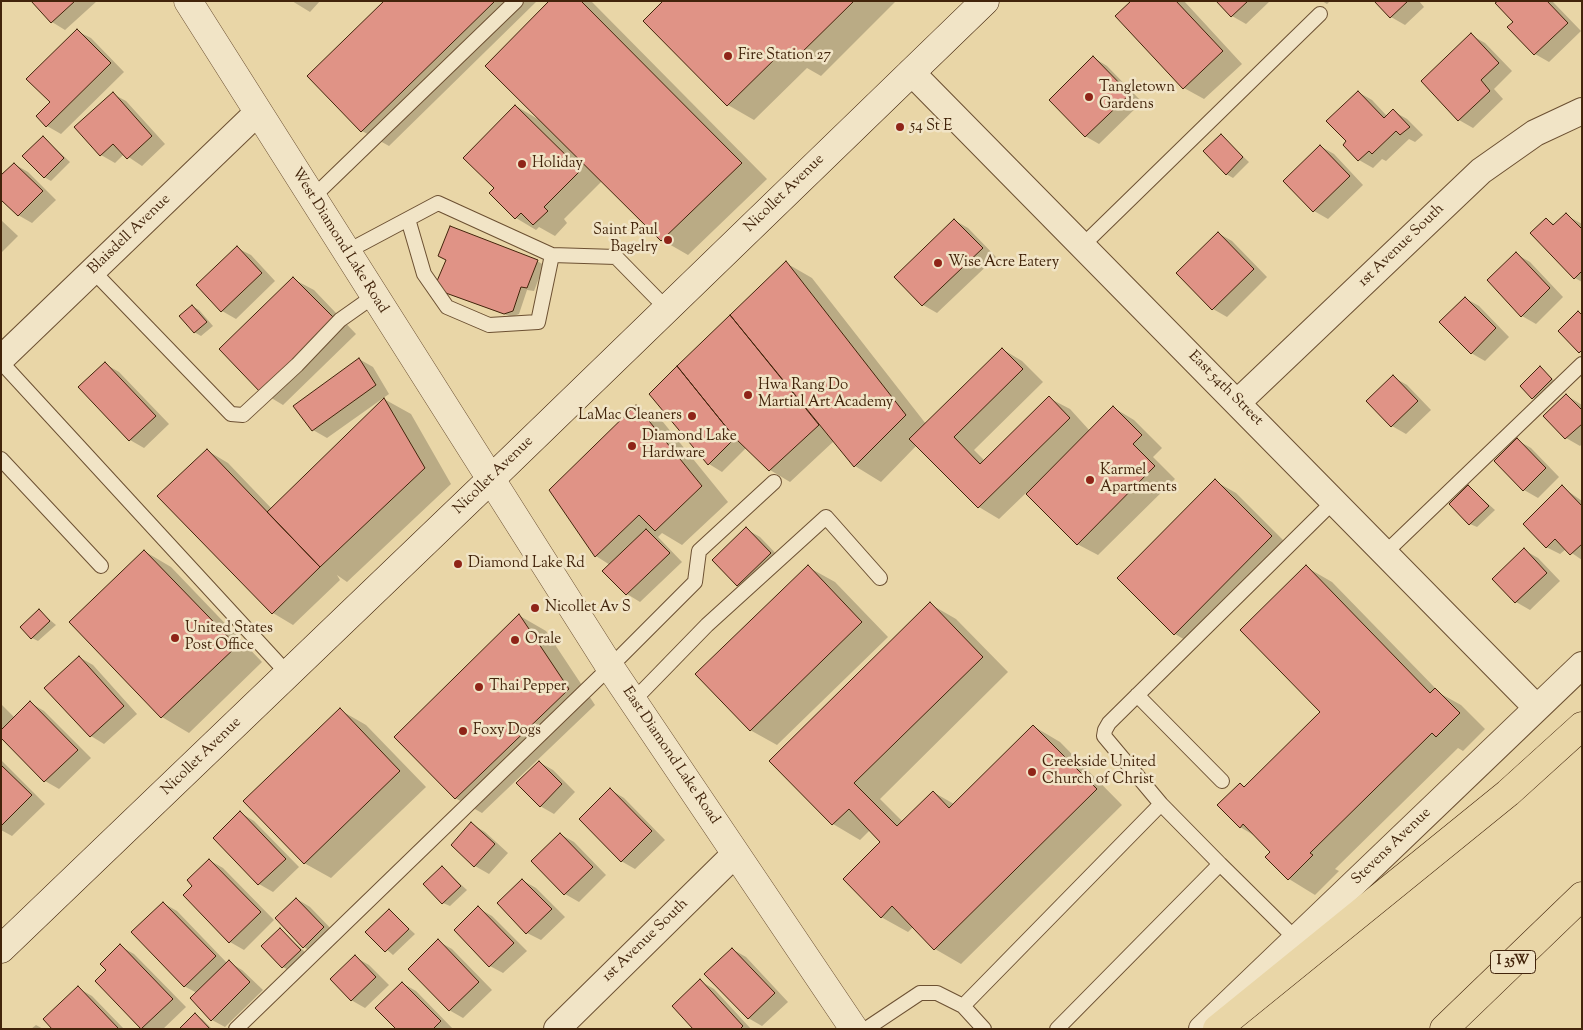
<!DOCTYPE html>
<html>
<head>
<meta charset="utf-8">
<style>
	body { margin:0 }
	#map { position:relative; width:1583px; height:1030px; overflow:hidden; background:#e9d6a7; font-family:"Sorts Mill Goudy",serif }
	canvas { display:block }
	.frame { position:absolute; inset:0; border:2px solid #42240b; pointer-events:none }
</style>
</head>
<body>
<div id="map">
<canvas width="1583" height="1030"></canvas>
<div class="frame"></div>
</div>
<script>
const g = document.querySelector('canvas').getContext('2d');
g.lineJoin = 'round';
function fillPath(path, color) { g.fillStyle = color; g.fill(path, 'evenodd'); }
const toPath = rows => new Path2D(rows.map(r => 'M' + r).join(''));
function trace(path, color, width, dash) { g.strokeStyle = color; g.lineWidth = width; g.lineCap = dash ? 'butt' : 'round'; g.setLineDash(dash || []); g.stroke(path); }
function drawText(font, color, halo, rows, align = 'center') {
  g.font = font + ' "Sorts Mill Goudy",serif'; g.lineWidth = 5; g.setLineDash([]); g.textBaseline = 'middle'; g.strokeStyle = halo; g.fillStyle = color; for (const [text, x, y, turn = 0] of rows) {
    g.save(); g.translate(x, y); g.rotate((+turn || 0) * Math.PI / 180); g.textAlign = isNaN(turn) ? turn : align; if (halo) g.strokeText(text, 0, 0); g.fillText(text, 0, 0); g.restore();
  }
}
fillPath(toPath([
	[32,1,97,1,65,30,52,22],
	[292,1,320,1,310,12],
	[386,1,537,1,389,146,362,131],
	[551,1,592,2,767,179,688,255,662,240,602,181,564,219,567,223,555,236,539,227,536,230,516,218,495,188,516,106,541,121],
	[665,1,896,1,821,76,807,68,754,120,728,105],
	[1133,1,1184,1,1242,64,1204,99,1184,88],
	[1217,1,1270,1,1246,24,1232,16],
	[1322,1,1330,1,1327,4],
	[1376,1,1419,1,1424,7,1405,25,1391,17],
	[1499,1,1552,1,1581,31,1549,62,1535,54,1509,27,1514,22],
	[77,31,91,38,124,72,61,134,47,126,38,116,51,102],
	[1471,35,1485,43,1512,71,1494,89,1503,99,1473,128,1459,120,1423,81],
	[1094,58,1107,66,1142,102,1099,144,1085,136],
	[1358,92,1372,100,1387,116,1393,111,1407,119,1423,135,1415,142,1409,139,1386,161,1382,159,1373,168,1359,160,1345,145,1348,142],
	[113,94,126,101,165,144,142,166,124,154,115,163,101,155],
	[1221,136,1249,162,1233,178,1226,174],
	[43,137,70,162,51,181,44,177],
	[1320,146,1334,154,1363,185,1328,219,1314,211],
	[14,164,28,172,56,200,32,223,18,215],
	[1566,215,1582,224,1582,282,1575,278,1546,219,1556,225],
	[1,220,18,236,1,253],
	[954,220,968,228,996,257,937,313,923,305,896,277],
	[1218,233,1232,241,1267,277,1227,317,1213,309],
	[237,248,251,255,275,281,236,319,222,311],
	[1516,254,1530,262,1563,297,1536,324,1522,316],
	[537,261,544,265,534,291,527,290,519,314,512,317,451,295],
	[786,263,812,278,926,424,1002,349,1022,361,1043,382,974,450,985,461,1049,398,1070,409,1090,431,1114,408,1134,420,1162,448,1153,457,1175,479,1098,555,1077,544,1026,493,999,519,979,507,917,445,881,482,855,466,834,441,790,482,770,470,746,448,722,472,709,464,650,394],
	[293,279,314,290,356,334,283,405,263,393],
	[1465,298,1479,306,1509,337,1485,361,1471,353],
	[192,306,199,310,213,326,201,336,194,332],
	[359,359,373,367,389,394,327,438,313,430],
	[105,364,119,372,169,424,144,448,130,440],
	[1540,368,1558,384,1540,401,1533,398],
	[1393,377,1407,385,1431,410,1406,434,1392,426,1367,401],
	[1566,395,1582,405,1582,444,1580,446,1566,438,1545,416],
	[384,399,411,414,451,484,347,582,337,575,340,580,293,625,273,613,208,451,228,463,272,509],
	[636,406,663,422,728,502,682,545,662,533,658,537,682,562,640,602,627,594,610,565,596,556],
	[1517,440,1531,448,1559,477,1538,498,1524,490],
	[1215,481,1236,493,1292,549,1195,646,1175,634,1118,578],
	[1469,487,1495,510,1477,527,1470,524],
	[1562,487,1582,501,1582,560,1566,549,1560,554,1546,547],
	[746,529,760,537,784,562,751,593,738,585],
	[1524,550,1538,558,1560,581,1530,610,1516,602],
	[144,551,171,567,262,662,189,733,162,717,70,622],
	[808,567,835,582,888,637,777,745,750,730],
	[1306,567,1332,582,1441,694,1461,705,1485,729,1463,751,1458,748,1335,869,1339,871,1315,895,1289,879,1272,852,1257,837,1240,827,1240,784,1245,787,1322,712],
	[930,604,956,619,1008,672,880,799,903,822,933,792,954,804,1033,726,1060,742,1122,805,961,964,935,949,913,927,908,932,881,917,882,842,870,830,860,840,833,824,770,761],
	[39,611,56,625,38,641,32,638],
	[520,616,546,631,595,705,482,813,455,798],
	[79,657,93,665,137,714,104,744,91,736,46,688],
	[31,703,44,711,91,758,59,789,45,781,1,736,1,704,15,718],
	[340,710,366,725,426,787,331,878,304,863],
	[1,760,45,804,12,836,1,830],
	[539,762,553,770,575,792,554,814,540,806],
	[611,790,624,798,665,840,635,869,621,861],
	[241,813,254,821,299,867,273,892,259,884,215,838],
	[472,824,485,832,508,853,489,874,475,866],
	[560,834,574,842,606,875,579,902,565,894,533,861],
	[209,860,223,868,274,920,244,950,230,942,184,895,193,886],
	[442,868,467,890,450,906,443,903],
	[522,880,536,888,565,917,541,940,527,933],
	[297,899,310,907,337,935,317,955,304,947],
	[163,903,177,911,227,963,229,962,242,970,263,990,225,1027,212,1020,197,993,184,986],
	[478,908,492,916,527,951,503,973,490,966],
	[389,910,415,934,393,955,367,932],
	[280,929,307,954,290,971,283,967],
	[438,941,452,949,492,990,463,1018,449,1010],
	[120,946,134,954,186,1007,163,1029,142,1028,108,970],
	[732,949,746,957,788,1002,762,1026,748,1018],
	[355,957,369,965,389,985,365,1008,351,1000],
	[700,981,714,989,751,1029,695,1029],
	[402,983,416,991,453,1029,398,1029],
	[78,988,92,996,124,1029,54,1029],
	[196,1015,202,1019,212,1029,181,1029],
	[36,1025,43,1029,31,1029]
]), '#0003');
const building = toPath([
	[31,1,75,1,51,23,31,1],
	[384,1,495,1,361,132,307,76,384,1],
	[549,1,581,1,742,163,661,241,485,66,549,1],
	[663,1,854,1,793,61,783,51,727,106,643,21,663,1],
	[1131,1,1176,1,1223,51,1183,89,1115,16,1131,1],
	[1216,1,1248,1,1231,17,1216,1],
	[1374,1,1408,1,1390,18,1374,1],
	[1498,1,1547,1,1568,23,1534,55,1507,27,1513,22,1495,3,1498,1],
	[77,29,111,63,46,127,36,116,50,102,26,79,77,29],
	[1471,33,1499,63,1481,80,1490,91,1458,121,1421,81,1471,33],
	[1093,56,1130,94,1085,137,1049,100,1093,56],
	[1358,91,1384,118,1393,109,1410,127,1400,135,1396,131,1372,154,1369,151,1358,161,1343,145,1346,141,1326,121,1358,91],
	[113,92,152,136,127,159,113,144,100,156,74,127,113,92],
	[515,105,581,170,544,207,548,211,533,225,521,213,515,219,489,193,494,188,463,158,515,105],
	[1221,134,1243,157,1226,175,1203,151,1221,134],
	[43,136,64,158,44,178,22,156,43,136],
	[1320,145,1350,176,1313,212,1283,181,1320,145],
	[14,163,43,191,18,216,1,200,1,175,14,163],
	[1566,213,1582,229,1582,271,1574,279,1530,233,1546,218,1553,225,1566,213],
	[954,219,983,248,922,306,894,277,954,219],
	[450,226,538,260,527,288,521,287,513,311,504,314,443,292,437,281,446,260,438,256,450,226],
	[1218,232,1254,269,1212,310,1176,273,1218,232],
	[237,246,262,273,221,312,196,285,237,246],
	[1516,252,1550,288,1521,317,1487,280,1516,252],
	[786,261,906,415,854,467,730,315,786,261],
	[293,277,337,321,262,394,219,349,293,277],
	[1465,297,1496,328,1471,354,1439,322,1465,297],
	[192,305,207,322,194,333,179,316,192,305],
	[1578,311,1582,315,1582,350,1579,353,1558,331,1578,311],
	[730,315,819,425,769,471,735,438,677,366,730,315],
	[1002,348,1023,369,954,437,980,464,1049,396,1070,418,978,508,909,439,1002,348],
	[359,358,376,385,312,431,293,406,359,358],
	[105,362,156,416,129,441,78,387,105,362],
	[677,366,735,438,708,465,649,394,677,366],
	[1540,366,1552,379,1532,399,1520,386,1540,366],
	[1393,375,1418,401,1391,427,1366,401,1393,375],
	[1566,394,1582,410,1582,424,1565,439,1543,416,1566,394],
	[384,398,425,468,320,567,267,512,384,398],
	[636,405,702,486,655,531,639,515,595,557,549,490,636,405],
	[1113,406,1142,435,1133,444,1155,466,1077,545,1026,494,1113,406],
	[1517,438,1546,468,1523,491,1494,461,1517,438],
	[207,449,320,567,272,614,157,496,207,449],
	[1215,479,1272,536,1174,635,1117,578,1215,479],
	[1468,485,1489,506,1469,525,1449,504,1468,485],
	[1562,485,1582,506,1582,544,1570,555,1555,539,1546,548,1523,524,1562,485],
	[746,527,771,553,737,586,712,560,746,527],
	[646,529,670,553,626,595,602,571,646,529],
	[1524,548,1547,573,1515,603,1492,579,1524,548],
	[144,550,237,646,161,718,69,622,144,550],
	[808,565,862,622,750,731,695,674,808,565],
	[1306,565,1430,693,1435,688,1460,713,1436,737,1432,733,1310,853,1313,855,1288,880,1265,857,1270,852,1243,824,1240,828,1217,805,1240,783,1244,787,1320,712,1240,630,1306,565],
	[930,602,983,657,854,783,897,826,933,791,949,808,1033,725,1097,789,934,950,892,906,881,918,843,879,880,842,849,809,832,825,769,761,930,602],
	[39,609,50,621,31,639,20,627,39,609],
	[519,614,569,689,455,799,394,737,519,614],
	[79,656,124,706,90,737,44,688,79,656],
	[30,701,78,750,44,782,1,738,1,730,30,701],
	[340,708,400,771,304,864,243,801,340,708],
	[539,761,562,784,540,807,516,783,539,761],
	[1,765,32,795,1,826,1,765],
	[610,788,652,831,621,862,579,819,610,788],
	[240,811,286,859,258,885,213,838,240,811],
	[471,822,495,844,474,867,451,845,471,822],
	[560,833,593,867,564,895,531,861,560,833],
	[209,859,261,912,229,943,183,895,192,886,187,880,209,859],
	[442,866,461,886,442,904,423,884,442,866],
	[522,879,552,909,526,934,497,903,522,879],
	[296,898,324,927,303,948,275,918,296,898],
	[163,902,216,956,184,987,131,932,163,902],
	[478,906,514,943,489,967,454,930,478,906],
	[389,909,409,929,385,952,365,932,389,909],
	[280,928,301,950,282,968,261,946,280,928],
	[438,939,479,982,449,1011,408,969,438,939],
	[120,944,173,999,141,1029,95,981,106,970,100,964,120,944],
	[732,948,775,993,748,1019,704,974,732,948],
	[355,955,376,977,351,1001,330,979,355,955],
	[229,960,250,982,211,1021,190,998,229,960],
	[700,979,743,1026,740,1029,693,1029,672,1006,700,979],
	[402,982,441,1021,433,1029,396,1029,375,1008,402,982],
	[78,986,119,1029,52,1029,43,1019,78,986],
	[195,1013,210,1029,179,1029,195,1013]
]);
fillPath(building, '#e09386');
trace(building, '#42240b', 1);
const service = toPath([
	[312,198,516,1],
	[408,219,424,274,447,307,489,325,538,322,552,255],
	[1082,246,1320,14],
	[346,252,438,203,552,255,616,257,667,309],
	[93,271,231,414,243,415,297,365,340,320,374,296],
	[1,362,288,674],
	[1,459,101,566],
	[1384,554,1582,364],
	[1137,695,1222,781],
	[633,701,707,625,826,517,880,578],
	[1220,864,1161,804,1104,736,1105,730,1109,723,1334,501],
	[963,1006,1161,804],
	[236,1029,610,667,695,582,699,551,774,482],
	[866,1029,920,993,937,993,963,1006,984,1029],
	[1057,1029,1220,864,1296,939]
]);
const minor = toPath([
	[911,72,1537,708],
	[1,359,258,112],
	[1238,402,1481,171,1535,133,1582,111],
	[557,1029,735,854],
	[1202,1029,1582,665]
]);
const tertiary = toPath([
	[188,1,610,667,854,1029]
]);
const secondary = toPath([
	[1,949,490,480,985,1]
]);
const motorway = toPath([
	[1217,1029,1508,793,1582,726],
	[1444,1029,1582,896]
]);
trace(service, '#6c5032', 16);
trace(minor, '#6c5032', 28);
trace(tertiary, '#6c5032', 29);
trace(secondary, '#42240b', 29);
trace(motorway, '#42240b', 29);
trace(service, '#f1e4c6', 14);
trace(minor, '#f1e4c6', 26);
trace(tertiary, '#f1e4c6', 28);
trace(secondary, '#f1e4c6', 28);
trace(motorway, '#e9d6a7', 28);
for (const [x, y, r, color] of [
	[728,56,5,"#8f2418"],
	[1089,97,5,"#8f2418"],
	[900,127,5,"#8f2418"],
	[522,164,5,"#8f2418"],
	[668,240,5,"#8f2418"],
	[938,263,5,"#8f2418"],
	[748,395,5,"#8f2418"],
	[692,416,5,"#8f2418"],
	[632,446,5,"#8f2418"],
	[1090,480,5,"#8f2418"],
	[458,564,5,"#8f2418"],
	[535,608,5,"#8f2418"],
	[175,638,5,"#8f2418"],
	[515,640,5,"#8f2418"],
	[479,687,5,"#8f2418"],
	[463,731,5,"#8f2418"],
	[1032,772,5,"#8f2418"]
]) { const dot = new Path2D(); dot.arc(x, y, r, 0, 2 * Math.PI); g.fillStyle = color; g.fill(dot); trace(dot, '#f1e4c6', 2); }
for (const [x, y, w] of [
	[1513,962,45]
]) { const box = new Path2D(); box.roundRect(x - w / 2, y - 11.5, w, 23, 4); g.fillStyle = '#f1e4c6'; g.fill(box); trace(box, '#42240b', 1); }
drawText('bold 14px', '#42240b', null, [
	["I 35W",1513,962]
]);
drawText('15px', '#42240b', '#f1e4c6', [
	["Fire Station 27",738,56],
	["Tangletown",1099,88],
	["Gardens",1099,105],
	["54 St E",910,127],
	["Holiday",532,164],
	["Saint Paul",658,231,"right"],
	["Bagelry",658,248,"right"],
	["Wise Acre Eatery",948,263],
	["Hwa Rang Do",758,386],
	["Martial Art Academy",758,403],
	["LaMac Cleaners",682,416,"right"],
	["Diamond Lake",642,437],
	["Hardware",642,454],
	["Karmel",1100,471],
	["Apartments",1100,488],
	["Diamond Lake Rd",468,564],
	["Nicollet Av S",545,608],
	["United States",185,629],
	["Post Office",185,646],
	["Orale",525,640],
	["Thai Pepper",489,687],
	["Foxy Dogs",473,731],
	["Creekside United",1042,763],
	["Church of Christ",1042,780]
], 'left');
drawText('15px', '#42240b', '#f1e4c6', [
	["Nicollet Avenue",785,194,-44],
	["Blaisdell Avenue",130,235,-44],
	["West Diamond Lake Road",339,241,58],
	["1st Avenue South",1402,246,-44],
	["East 54th Street",1225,389,45],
	["Nicollet Avenue",494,476,-44],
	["East Diamond Lake Road",670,756,56],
	["Nicollet Avenue",202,757,-44],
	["Stevens Avenue",1392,847,-44],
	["1st Avenue South",646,941,-44]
]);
</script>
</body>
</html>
